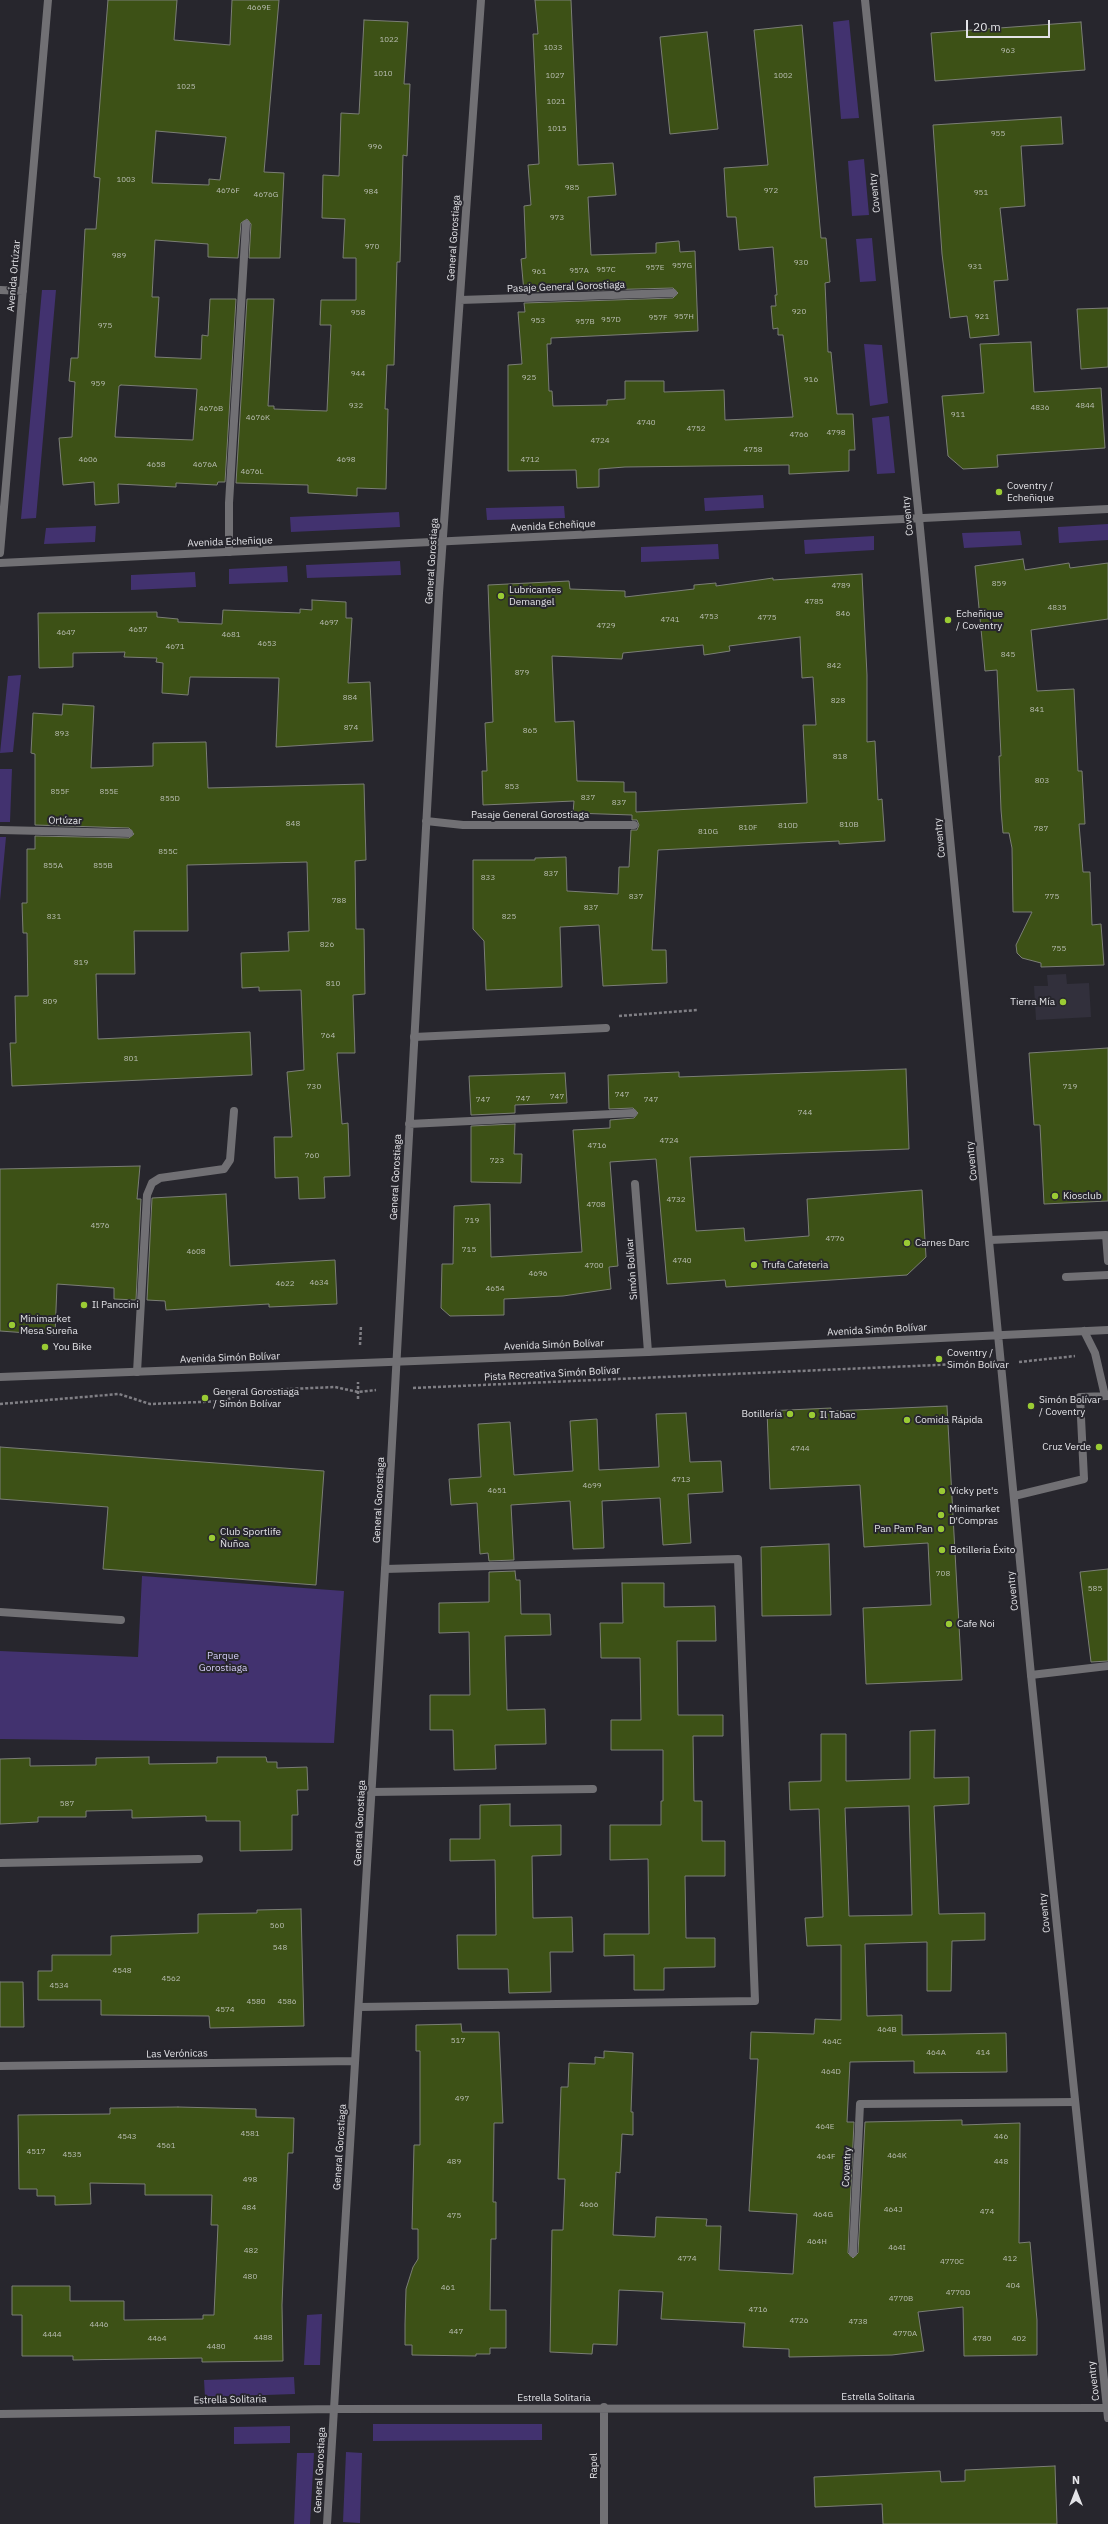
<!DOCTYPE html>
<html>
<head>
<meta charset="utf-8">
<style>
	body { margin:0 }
	#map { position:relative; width:1108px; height:2524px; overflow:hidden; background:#27262d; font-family:"IBM Plex Sans",sans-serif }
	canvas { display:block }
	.north { position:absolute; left:1056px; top:2472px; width:40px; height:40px; -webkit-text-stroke:3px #27262d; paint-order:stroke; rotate:0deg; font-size:11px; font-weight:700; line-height:16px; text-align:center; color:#e3e3e7 }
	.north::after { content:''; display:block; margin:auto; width:14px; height:18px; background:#e3e3e7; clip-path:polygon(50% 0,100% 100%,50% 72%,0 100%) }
	.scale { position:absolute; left:966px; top:20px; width:84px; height:18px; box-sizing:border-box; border:2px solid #e3e3e7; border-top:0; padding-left:5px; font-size:12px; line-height:14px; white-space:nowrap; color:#e3e3e7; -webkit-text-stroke:3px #27262d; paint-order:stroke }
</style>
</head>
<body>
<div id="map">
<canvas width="1108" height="2524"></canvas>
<div class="north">N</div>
<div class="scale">20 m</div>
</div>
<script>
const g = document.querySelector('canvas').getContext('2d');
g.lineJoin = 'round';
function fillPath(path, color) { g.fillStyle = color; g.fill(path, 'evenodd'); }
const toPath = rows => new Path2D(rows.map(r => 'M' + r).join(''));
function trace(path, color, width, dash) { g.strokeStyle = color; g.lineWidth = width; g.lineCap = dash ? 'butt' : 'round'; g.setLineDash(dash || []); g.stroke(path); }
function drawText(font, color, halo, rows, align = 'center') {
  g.font = font + ' "IBM Plex Sans",sans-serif'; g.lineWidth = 4; g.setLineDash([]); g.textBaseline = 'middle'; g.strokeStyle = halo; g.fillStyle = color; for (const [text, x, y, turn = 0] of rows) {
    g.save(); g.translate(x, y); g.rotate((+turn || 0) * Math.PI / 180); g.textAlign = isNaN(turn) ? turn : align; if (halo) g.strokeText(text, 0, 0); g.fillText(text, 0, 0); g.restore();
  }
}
fillPath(toPath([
	[1066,974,1067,984,1089,983,1091,1017,1036,1020,1034,986,1048,986,1047,975]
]), '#32303c');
fillPath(toPath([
	[849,20,859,118,841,119,833,22],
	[864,159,869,215,852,216,848,161],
	[872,238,876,281,860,282,856,239],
	[42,290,56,290,36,518,21,519],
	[864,344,882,345,888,403,870,406],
	[889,416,895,473,877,474,872,418],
	[763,495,764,508,705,511,704,498],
	[564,506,565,518,487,520,486,508],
	[399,512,400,527,291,532,290,517],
	[1108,524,1108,540,1059,543,1058,527],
	[96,526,95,542,44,544,46,528],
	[1020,531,1022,545,964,548,962,533],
	[874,536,874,550,805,554,804,540],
	[718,544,719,559,641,562,641,547],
	[400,561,401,575,307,578,306,565],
	[287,566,288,582,229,584,229,569],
	[195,572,196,587,131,590,131,575],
	[21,675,13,752,0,753,8,676],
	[0,769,12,769,10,822,0,822],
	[0,837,6,837,0,901],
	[142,1576,344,1591,334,1743,0,1739,0,1651,138,1657],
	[322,2314,320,2365,304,2365,307,2315],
	[294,2377,295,2394,205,2397,204,2380],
	[373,2424,542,2424,542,2440,373,2441],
	[290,2426,290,2443,234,2444,234,2427],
	[346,2452,362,2453,360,2523,343,2522],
	[297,2453,314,2453,310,2524,294,2524]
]), '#42326f');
const building = toPath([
	[108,0,177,0,174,40,230,45,232,0,279,0,264,172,284,173,280,258,249,258,251,224,247,219,241,223,238,258,208,257,208,244,155,240,152,297,159,297,155,357,201,359,202,335,208,336,210,299,236,299,225,482,218,482,217,485,176,483,176,487,118,484,119,503,95,505,94,482,63,485,59,438,72,437,75,382,69,381,71,358,78,358,85,229,96,229,100,178,94,177,108,0],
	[156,131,226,137,220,180,209,179,209,185,152,183,156,131],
	[121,385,197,389,193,440,115,437,119,386,121,385],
	[535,0,571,0,578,165,613,163,616,195,588,197,591,255,656,253,656,243,679,241,680,252,695,251,696,280,698,331,551,338,551,344,547,344,549,391,552,391,553,406,607,405,607,400,625,399,625,381,664,381,664,392,724,390,725,420,793,417,783,335,778,335,778,328,773,329,771,306,776,306,775,295,777,295,773,247,739,250,736,217,727,217,724,168,768,165,754,30,802,25,821,238,826,238,830,282,825,283,828,352,831,352,837,414,853,414,855,450,849,450,849,471,789,474,789,465,625,467,599,469,599,487,577,488,576,470,508,471,508,365,522,364,518,312,525,312,524,303,673,298,678,293,673,288,524,292,521,259,526,258,524,206,531,205,528,165,539,164,533,34,538,34,535,0],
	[364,20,408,22,404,84,410,84,407,156,403,155,400,262,397,262,394,365,387,365,385,409,388,409,386,489,357,488,357,496,308,493,308,485,236,483,247,299,274,299,268,406,274,406,274,409,327,411,331,325,320,325,321,300,356,300,356,258,343,258,345,219,322,218,323,175,339,176,341,113,359,114,364,20],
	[1081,22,1085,70,935,81,931,33,1081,22],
	[707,32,718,129,670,134,660,37,707,32],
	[1061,117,1063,144,1021,146,1025,206,1000,208,1008,280,994,281,999,335,970,338,967,316,950,318,942,254,933,125,1061,117],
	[1108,308,1108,367,1081,369,1077,309,1108,308],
	[1031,342,1034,392,1101,388,1105,448,997,455,998,467,963,469,948,456,942,396,984,393,980,344,1031,342],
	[1023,559,1025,570,1069,563,1070,568,1108,563,1108,619,1031,630,1037,691,1074,689,1078,771,1082,771,1085,824,1079,824,1083,872,1090,872,1092,925,1101,924,1104,965,1041,967,1041,963,1022,958,1017,953,1016,945,1032,912,1013,912,1012,848,1009,833,1003,833,1001,810,999,756,1001,756,997,670,985,671,975,566,1023,559],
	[862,574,867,675,867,742,875,741,878,800,882,799,885,841,839,844,839,841,658,850,652,950,666,950,667,983,603,986,599,925,560,927,562,987,486,990,484,941,473,929,473,860,535,860,535,858,566,857,567,891,618,894,619,867,629,867,631,830,637,830,639,825,637,820,632,820,632,815,573,813,574,801,483,805,482,771,487,771,485,723,493,722,488,585,569,581,570,589,625,591,625,597,694,589,694,585,716,583,716,586,773,578,773,580,862,574],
	[800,637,802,678,813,677,816,725,803,725,807,803,636,812,636,792,624,792,624,782,577,781,574,721,555,722,552,656,622,659,623,653,703,645,704,655,730,651,729,646,800,637],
	[312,600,346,602,346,618,352,618,348,683,370,682,373,741,276,747,279,678,190,677,188,695,162,693,163,663,156,662,157,658,124,657,125,652,73,653,73,667,39,668,38,613,157,612,157,617,178,619,178,622,222,624,223,610,300,613,300,609,312,610,312,600],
	[63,704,94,706,91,768,153,766,153,743,206,742,208,788,364,784,366,860,355,861,356,929,364,929,365,994,353,995,355,1053,337,1053,342,1124,348,1123,350,1176,324,1177,325,1198,299,1199,298,1177,275,1178,274,1137,292,1137,287,1072,304,1070,301,990,259,991,259,987,242,988,241,953,289,951,288,932,309,931,307,862,187,865,188,931,134,931,135,974,96,974,98,1039,250,1032,252,1075,12,1086,10,1043,16,1043,15,996,28,996,27,933,23,933,22,903,27,903,27,849,35,849,35,836,129,838,134,834,129,828,35,825,35,754,31,753,33,713,62,715,63,704],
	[1108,1048,1108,1201,1044,1204,1040,1125,1034,1125,1029,1053,1108,1048],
	[906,1069,909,1149,690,1157,696,1231,744,1228,745,1241,809,1236,807,1199,922,1190,926,1257,907,1275,726,1287,725,1280,667,1284,656,1159,610,1162,618,1266,609,1267,611,1289,563,1296,504,1299,504,1315,450,1316,441,1308,442,1264,453,1264,454,1206,490,1204,491,1257,582,1252,573,1130,610,1128,610,1120,634,1118,638,1113,633,1108,609,1109,608,1075,679,1072,679,1077,906,1069],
	[565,1073,567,1103,515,1105,515,1113,471,1115,469,1076,565,1073],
	[515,1124,514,1154,522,1154,521,1183,471,1182,471,1126,515,1124],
	[140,1166,137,1199,141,1199,136,1300,114,1299,114,1288,57,1284,55,1335,0,1331,0,1169,140,1166],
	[226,1194,230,1266,335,1260,337,1304,269,1307,269,1304,166,1310,165,1301,147,1300,152,1198,226,1194],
	[947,1406,962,1680,866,1684,863,1608,931,1605,928,1543,864,1547,860,1485,770,1489,767,1411,831,1408,831,1411,947,1406],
	[686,1413,690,1462,721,1461,723,1492,688,1494,691,1543,663,1545,660,1498,602,1501,604,1548,573,1549,570,1501,511,1505,514,1560,489,1561,488,1553,480,1554,477,1503,451,1505,449,1479,481,1477,478,1424,510,1422,514,1475,573,1471,570,1421,597,1419,599,1470,638,1468,659,1467,656,1414,686,1413],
	[0,1447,324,1471,316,1585,103,1569,108,1507,0,1499,0,1447],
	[829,1544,831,1615,762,1616,761,1547,829,1544],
	[1108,1569,1108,1661,1091,1662,1080,1572,1108,1569],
	[515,1571,516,1580,520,1580,521,1614,550,1614,551,1635,505,1636,507,1710,545,1709,546,1744,495,1745,496,1769,454,1770,453,1730,430,1730,430,1695,470,1695,469,1632,439,1633,439,1603,489,1602,489,1572,515,1571],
	[622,1583,664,1583,664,1607,715,1606,716,1641,677,1641,678,1715,723,1715,723,1736,693,1736,694,1801,702,1801,702,1841,725,1841,725,1876,685,1876,686,1938,715,1938,715,1967,664,1968,664,1990,634,1990,634,1955,604,1956,604,1934,649,1934,648,1859,610,1860,610,1825,661,1825,661,1801,663,1801,663,1750,611,1750,611,1720,641,1720,640,1658,601,1658,600,1623,623,1623,622,1583],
	[935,1730,934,1778,969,1777,969,1804,934,1806,939,1914,985,1913,985,1940,952,1941,951,1991,927,1991,927,1942,865,1944,867,2016,902,2015,902,2035,1006,2033,1007,2072,914,2073,914,2061,850,2062,847,2122,854,2122,848,2253,853,2258,858,2253,865,2122,962,2120,962,2125,1020,2123,1019,2243,1030,2242,1037,2320,1037,2355,964,2356,963,2307,918,2312,924,2351,892,2355,789,2357,789,2349,743,2347,745,2323,661,2319,663,2292,619,2290,617,2345,593,2344,592,2354,550,2352,552,2230,563,2230,565,2179,558,2179,561,2087,568,2087,569,2063,595,2064,595,2057,604,2058,604,2051,633,2053,631,2112,633,2112,633,2135,622,2134,620,2173,616,2172,613,2235,655,2237,656,2217,707,2219,706,2226,721,2226,719,2270,793,2274,797,2214,749,2211,758,2059,750,2059,751,2032,814,2034,815,2019,841,2020,841,1945,807,1946,805,1918,823,1917,819,1809,790,1810,789,1782,821,1781,821,1734,846,1734,846,1781,910,1779,910,1731,935,1730],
	[909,1806,912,1915,849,1916,845,1808,909,1806],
	[149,1757,149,1764,217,1763,217,1757,266,1757,267,1762,277,1762,277,1768,307,1767,308,1790,297,1790,298,1815,292,1815,292,1850,240,1851,240,1821,206,1821,206,1816,132,1818,132,1810,86,1811,86,1817,38,1817,38,1822,0,1824,0,1759,30,1758,30,1766,96,1765,96,1758,149,1757],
	[510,1804,510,1826,561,1825,561,1855,532,1856,533,1918,572,1917,573,1952,550,1952,551,1992,509,1993,508,1969,458,1969,457,1935,496,1935,495,1860,450,1861,450,1839,480,1839,480,1805,510,1804],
	[301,1909,304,2026,210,2028,209,2016,101,2015,101,2000,38,2000,38,1971,52,1971,52,1955,111,1955,111,1936,198,1933,198,1914,257,1913,257,1910,301,1909],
	[0,1982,23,1982,24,2027,0,2027,0,1982],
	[461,2024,462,2032,499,2032,503,2123,494,2123,493,2202,496,2202,496,2239,491,2239,490,2310,506,2310,506,2348,490,2348,490,2354,476,2354,476,2356,412,2355,412,2345,405,2345,405,2324,406,2289,413,2267,418,2259,418,2229,412,2229,414,2145,420,2145,420,2051,416,2051,416,2025,461,2024],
	[178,2107,256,2109,256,2117,294,2118,293,2153,288,2153,282,2305,283,2361,202,2362,202,2358,73,2360,73,2356,22,2356,22,2315,12,2315,12,2286,70,2286,70,2301,124,2301,124,2320,203,2319,203,2315,214,2315,218,2225,211,2225,212,2195,145,2195,145,2184,90,2183,91,2204,55,2205,55,2196,37,2196,37,2189,19,2189,18,2115,110,2114,110,2108,178,2107],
	[1055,2466,1057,2524,883,2524,882,2504,815,2507,814,2477,940,2471,941,2482,965,2481,965,2470,1055,2466]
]);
fillPath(building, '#3d5116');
trace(building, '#7b7e76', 1);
trace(toPath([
	[619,1016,698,1010],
	[360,1345,361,1325],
	[1019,1362,1075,1356],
	[413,1388,982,1363],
	[358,1399,358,1382],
	[0,1404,119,1394,150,1404,225,1401,243,1391,335,1387,358,1392,376,1390]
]), '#807f85', 2.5, [3, 2]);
trace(toPath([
	[414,1037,606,1028],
	[990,1240,1106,1235,1108,1261],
	[1066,1277,1108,1275],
	[1084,1331,1095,1353,1105,1396],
	[137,1372,147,1195,152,1183,160,1178,224,1169,230,1160,234,1111],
	[1014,1496,1084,1479,1080,1397,1108,1396],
	[0,1612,121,1620],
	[371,1792,593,1789],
	[0,1863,199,1859],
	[359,2007,755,2001,738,1559,385,1569]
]), '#717074', 8);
trace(toPath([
	[0,290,23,291],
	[460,300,673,293],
	[229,552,229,503,246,224],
	[0,553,48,0],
	[426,821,463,825,634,825],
	[0,830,129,833],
	[409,1124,633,1113],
	[635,1184,648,1352],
	[1031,1675,1108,1666],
	[0,2066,355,2061],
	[853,2253,860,2104,1074,2102],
	[604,2407,604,2524],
	[0,2414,334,2409,1108,2408],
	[327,2524,385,1569,439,593,481,0]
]), '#717074', 8);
trace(toPath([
	[865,0,919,518,1031,1675,1108,2418],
	[0,563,1108,509],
	[0,1377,648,1352,1108,1330]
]), '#717074', 8);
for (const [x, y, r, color] of [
	[999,492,4,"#9acb34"],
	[501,596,4,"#9acb34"],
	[948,620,4,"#9acb34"],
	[1063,1002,4,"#9acb34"],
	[1055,1196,4,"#9acb34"],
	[907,1243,4,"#9acb34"],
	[754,1265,4,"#9acb34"],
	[84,1305,4,"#9acb34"],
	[12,1325,4,"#9acb34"],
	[45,1347,4,"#9acb34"],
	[939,1359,4,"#9acb34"],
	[205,1398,4,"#9acb34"],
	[1031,1406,4,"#9acb34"],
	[790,1414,4,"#9acb34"],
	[812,1415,4,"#9acb34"],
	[907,1420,4,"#9acb34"],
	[1099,1447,4,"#9acb34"],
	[942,1491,4,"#9acb34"],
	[941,1515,4,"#9acb34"],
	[941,1529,4,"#9acb34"],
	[212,1538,4,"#9acb34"],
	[942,1550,4,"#9acb34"],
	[949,1624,4,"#9acb34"]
]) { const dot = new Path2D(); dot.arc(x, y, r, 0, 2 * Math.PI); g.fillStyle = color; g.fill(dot); trace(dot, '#27262d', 1.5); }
drawText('8px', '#babeb3', null, [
	["4669E",259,8],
	["1022",389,40],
	["1033",553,48],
	["963",1008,51],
	["1010",383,74],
	["1027",555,76],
	["1002",783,76],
	["1025",186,87],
	["1021",556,102],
	["1015",557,129],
	["955",998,134],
	["996",375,147],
	["1003",126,180],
	["985",572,188],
	["4676F",228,191],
	["972",771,191],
	["984",371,192],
	["951",981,193],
	["4676G",266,195],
	["973",557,218],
	["970",372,247],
	["989",119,256],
	["930",801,263],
	["957G",682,266],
	["931",975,267],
	["957E",655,268],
	["957C",606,270],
	["957A",579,271],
	["961",539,272],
	["920",799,312],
	["958",358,313],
	["957H",684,317],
	["921",982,317],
	["957F",658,318],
	["957D",611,320],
	["953",538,321],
	["957B",585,322],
	["975",105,326],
	["944",358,374],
	["925",529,378],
	["916",811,380],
	["959",98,384],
	["932",356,406],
	["4844",1085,406],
	["4836",1040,408],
	["4676B",211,409],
	["911",958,415],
	["4676K",258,418],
	["4740",646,423],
	["4752",696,429],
	["4798",836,433],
	["4766",799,435],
	["4724",600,441],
	["4758",753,450],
	["4606",88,460],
	["4698",346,460],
	["4712",530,460],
	["4658",156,465],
	["4676A",205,465],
	["4676L",252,472],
	["859",999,584],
	["4789",841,586],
	["4785",814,602],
	["4835",1057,608],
	["846",843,614],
	["4753",709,617],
	["4775",767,618],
	["4741",670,620],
	["4697",329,623],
	["4729",606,626],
	["4657",138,630],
	["4647",66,633],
	["4681",231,635],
	["4653",267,644],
	["4671",175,647],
	["845",1008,655],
	["842",834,666],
	["879",522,673],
	["884",350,698],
	["828",838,701],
	["841",1037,710],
	["874",351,728],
	["865",530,731],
	["893",62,734],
	["818",840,757],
	["803",1042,781],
	["853",512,787],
	["855F",60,792],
	["855E",109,792],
	["837",588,798],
	["855D",170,799],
	["837",619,803],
	["848",293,824],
	["810B",849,825],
	["810D",788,826],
	["810F",748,828],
	["787",1041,829],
	["810G",708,832],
	["855C",168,852],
	["855A",53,866],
	["855B",103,866],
	["837",551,874],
	["833",488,878],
	["837",636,897],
	["775",1052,897],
	["788",339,901],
	["837",591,908],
	["831",54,917],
	["825",509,917],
	["826",327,945],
	["755",1059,949],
	["819",81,963],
	["810",333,984],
	["809",50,1002],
	["764",328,1036],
	["801",131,1059],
	["730",314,1087],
	["719",1070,1087],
	["747",622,1095],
	["747",557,1097],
	["747",523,1099],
	["747",483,1100],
	["747",651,1100],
	["744",805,1113],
	["4724",669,1141],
	["4716",597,1146],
	["760",312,1156],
	["723",497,1161],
	["4732",676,1200],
	["4708",596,1205],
	["719",472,1221],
	["4576",100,1226],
	["4776",835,1239],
	["715",469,1250],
	["4608",196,1252],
	["4740",682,1261],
	["4700",594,1266],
	["4696",538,1274],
	["4634",319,1283],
	["4622",285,1284],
	["4654",495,1289],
	["4744",800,1449],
	["4713",681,1480],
	["4699",592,1486],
	["4651",497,1491],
	["708",943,1574],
	["585",1095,1589],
	["587",67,1804],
	["560",277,1926],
	["548",280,1948],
	["4548",122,1971],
	["4562",171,1979],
	["4534",59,1986],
	["4580",256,2002],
	["4586",287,2002],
	["4574",225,2010],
	["464B",887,2030],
	["517",458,2041],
	["464C",832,2042],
	["464A",936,2053],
	["414",983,2053],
	["464D",831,2072],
	["497",462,2099],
	["464E",825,2127],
	["4581",250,2134],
	["4543",127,2137],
	["446",1001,2137],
	["4561",166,2146],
	["4517",36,2152],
	["4535",72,2155],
	["464K",897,2156],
	["464F",826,2157],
	["489",454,2162],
	["448",1001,2162],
	["498",250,2180],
	["4666",589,2205],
	["484",249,2208],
	["464J",893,2210],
	["474",987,2212],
	["464G",823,2215],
	["475",454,2216],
	["464H",817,2242],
	["464I",897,2248],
	["482",251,2251],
	["4774",687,2259],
	["412",1010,2259],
	["4770C",952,2262],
	["480",250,2277],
	["404",1013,2286],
	["461",448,2288],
	["4770D",958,2293],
	["4770B",901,2299],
	["4716",758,2310],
	["4726",799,2321],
	["4738",858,2322],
	["4446",99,2325],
	["447",456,2332],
	["4770A",905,2334],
	["4444",52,2335],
	["4488",263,2338],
	["4464",157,2339],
	["4780",982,2339],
	["402",1019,2339],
	["4480",216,2347]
]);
drawText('10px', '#e3e3e7', '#27262d', [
	["Coventry",875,193,-96],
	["General Gorostiaga",454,238,-86],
	["Avenida Ortúzar",14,276,-85],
	["Pasaje General Gorostiaga",566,287,-2],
	["Coventry",908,516,-96],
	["Avenida Echeñique",553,526,-3],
	["Avenida Echeñique",230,542,-2],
	["General Gorostiaga",432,561,-86],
	["Pasaje General Gorostiaga",530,815],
	["Ortúzar",65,821,1],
	["Coventry",940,838,-96],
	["Coventry",972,1161,-96],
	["General Gorostiaga",396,1177,-87],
	["Simón Bolívar",632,1269,-94],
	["Avenida Simón Bolívar",877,1330,-3],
	["Avenida Simón Bolívar",554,1345,-2],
	["Avenida Simón Bolívar",230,1358,-2],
	["Pista Recreativa Simón Bolívar",552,1374,-3],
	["General Gorostiaga",379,1500,-87],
	["Coventry",1013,1591,-96],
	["General Gorostiaga",360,1823,-87],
	["Coventry",1045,1913,-96],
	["Las Verónicas",177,2054,-1],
	["General Gorostiaga",340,2147,-86],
	["Coventry",847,2167,-87],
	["Coventry",1094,2381,-97],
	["Estrella Solitaria",878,2397],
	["Estrella Solitaria",554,2398],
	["Estrella Solitaria",230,2400,-1],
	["Rapel",594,2466,-91],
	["General Gorostiaga",320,2470,-87]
]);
drawText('10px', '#e3e3e7', '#27262d', [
	["Coventry /",1007,486],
	["Echeñique",1007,498],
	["Lubricantes",509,590],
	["Demangel",509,602],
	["Echeñique",956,614],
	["/ Coventry",956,626],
	["Tierra Mía",1055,1002,"right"],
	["Kiosclub",1063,1196],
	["Carnes Darc",915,1243],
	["Trufa Cafeterìa",762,1265],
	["Il Panccini",92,1305],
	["Minimarket",20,1319],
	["Mesa Sureña",20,1331],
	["You Bike",53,1347],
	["Coventry /",947,1353],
	["Simón Bolívar",947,1365],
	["General Gorostiaga",213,1392],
	["/ Simón Bolívar",213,1404],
	["Simón Bolívar",1039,1400],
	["/ Coventry",1039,1412],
	["Botillería",782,1414,"right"],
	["Il Tabac",820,1415],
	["Comida Rápida",915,1420],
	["Cruz Verde",1091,1447,"right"],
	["Vicky pet's",950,1491],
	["Minimarket",949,1509],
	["D'Compras",949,1521],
	["Pan Pam Pan",933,1529,"right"],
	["Club Sportlife",220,1532],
	["Ñuñoa",220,1544],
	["Botilleria Éxito",950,1550],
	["Cafe Noi",957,1624]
], 'left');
drawText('10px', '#d5cef7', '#27262d', [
	["Parque",223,1656],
	["Gorostiaga",223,1668]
]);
</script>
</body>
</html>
